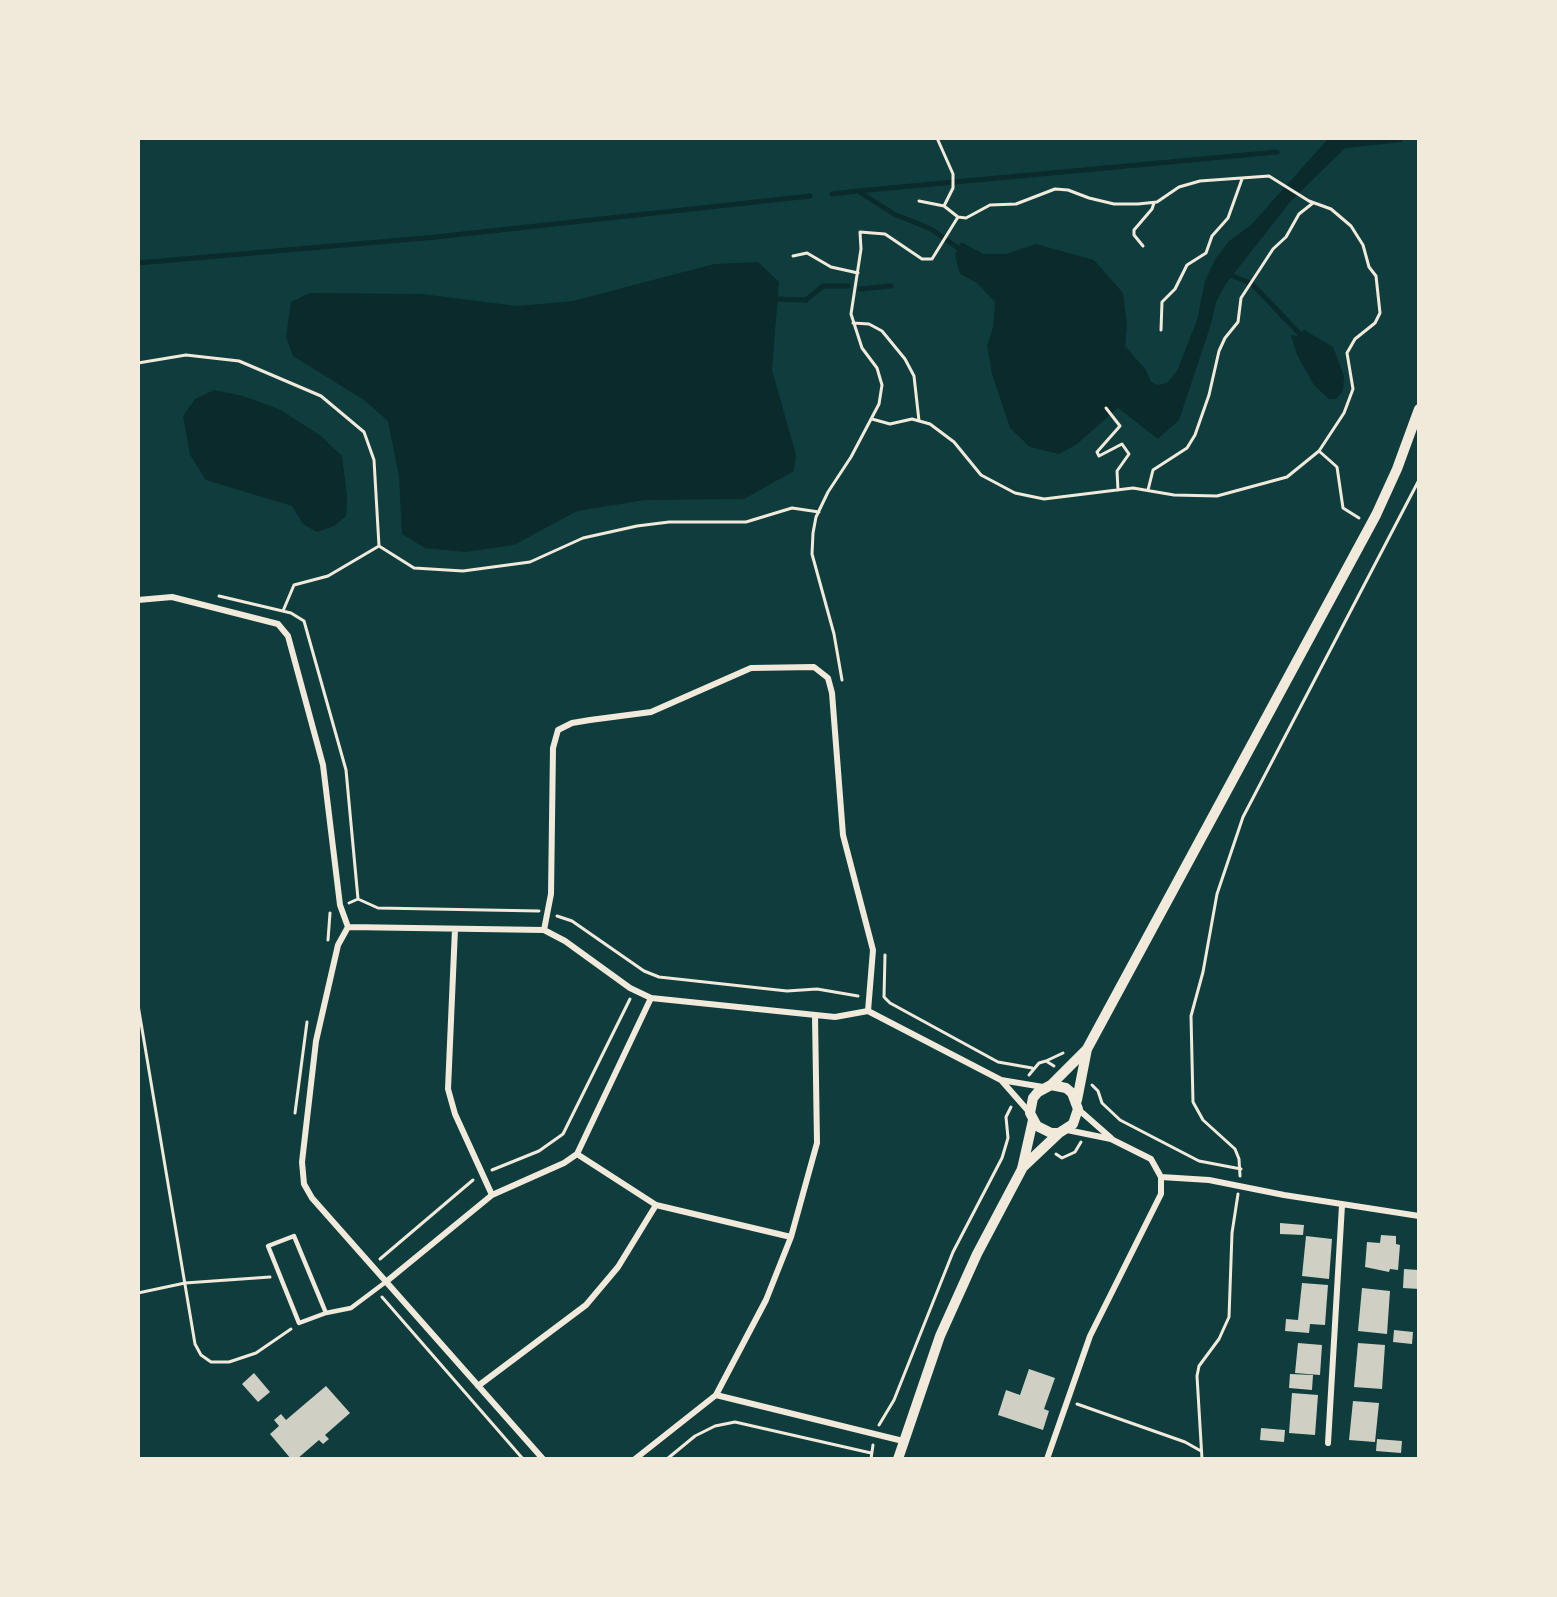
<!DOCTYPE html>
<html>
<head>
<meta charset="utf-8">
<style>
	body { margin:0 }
	#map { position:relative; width:1557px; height:1597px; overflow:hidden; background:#0f3d3e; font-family:"Golos Text",sans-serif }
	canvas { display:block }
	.frame { position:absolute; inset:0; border:140px solid #f1e9da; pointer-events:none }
</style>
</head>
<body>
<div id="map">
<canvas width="1557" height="1597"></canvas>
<div class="frame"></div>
</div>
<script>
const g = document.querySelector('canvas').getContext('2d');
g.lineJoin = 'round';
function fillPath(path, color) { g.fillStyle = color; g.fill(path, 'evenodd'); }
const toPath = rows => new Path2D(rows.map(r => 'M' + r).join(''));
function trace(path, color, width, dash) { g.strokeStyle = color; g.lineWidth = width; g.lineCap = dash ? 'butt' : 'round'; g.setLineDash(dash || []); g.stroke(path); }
fillPath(toPath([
	[1333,138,1402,138,1402,142,1345,148,1290,202,1225,285,1216,302,1211,324,1179,420,1158,439,1118,408,1077,444,1059,454,1030,447,1010,428,992,374,987,346,993,327,995,302,977,283,960,274,955,255,961,242,983,254,1006,254,1036,244,1094,260,1123,293,1127,325,1125,346,1146,370,1151,382,1157,385,1167,383,1177,371,1197,320,1205,281,1216,258,1229,241,1251,225,1327,140],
	[758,262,779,282,772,370,796,455,794,471,744,499,645,500,577,511,514,545,465,552,425,548,402,534,399,477,388,421,364,400,293,356,286,337,291,302,310,293,422,294,517,306,573,301,714,264],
	[1304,330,1333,347,1344,376,1343,391,1336,399,1329,399,1314,385,1297,355,1291,335,1297,336],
	[214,390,243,396,279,409,321,436,342,456,347,496,346,516,334,526,317,532,303,524,292,506,206,480,190,455,183,416,195,399]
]), '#0a2a2b');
trace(toPath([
	[858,191,1277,152],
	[832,194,858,191,894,214,931,229,962,251],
	[138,263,436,237,810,196],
	[1228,274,1252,284,1299,333],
	[860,289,891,286],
	[778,299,806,300,823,286,848,286]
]), '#0a2a2b', 5);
fillPath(toPath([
	[1280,1223,1304,1225,1303,1235,1280,1234],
	[1381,1235,1396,1236,1396,1244,1400,1245,1398,1270,1390,1269,1389,1272,1365,1267,1367,1242,1380,1243],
	[1306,1236,1332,1239,1329,1279,1302,1276],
	[1404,1269,1419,1270,1419,1289,1403,1288],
	[1302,1283,1328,1285,1325,1325,1310,1324,1309,1333,1285,1331,1286,1319,1298,1320],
	[1362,1288,1390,1291,1387,1334,1358,1331],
	[1394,1330,1413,1332,1412,1344,1393,1342],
	[1298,1343,1322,1345,1320,1375,1295,1373],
	[1358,1343,1385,1345,1382,1389,1354,1387],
	[1029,1369,1055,1378,1044,1409,1049,1411,1043,1430,998,1415,1006,1390,1020,1395],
	[254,1373,270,1392,258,1402,242,1384],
	[1290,1374,1313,1375,1312,1390,1289,1388],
	[326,1386,350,1413,325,1435,329,1439,323,1444,319,1440,297,1459,291,1459,270,1434,279,1426,274,1420,281,1414,286,1420],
	[1292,1393,1318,1395,1315,1435,1289,1433],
	[1353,1401,1379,1403,1375,1442,1349,1440],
	[1261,1428,1285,1430,1284,1442,1260,1440],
	[1377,1439,1402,1441,1401,1453,1376,1451]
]), '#cfcfc3');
trace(toPath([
	[937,138,953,174,953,188,944,206],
	[1143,246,1134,235,1134,230,1152,209,1154,203],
	[793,256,807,253,831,267,858,273],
	[853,323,869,324,882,331,905,359,914,376,919,421],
	[1161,330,1162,302,1175,289,1187,265,1206,253,1212,236,1228,218,1242,179],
	[138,363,186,355,239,361,321,396,364,432,374,460,379,546],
	[1106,408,1120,426,1097,452,1099,456,1122,444,1129,454,1117,471,1118,490],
	[872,419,890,424,912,419,930,424,954,442,981,475,1015,493,1044,499,1133,488,1174,495,1217,496,1287,477,1319,451,1344,413,1353,389,1347,353,1355,339,1375,323,1380,313,1376,276,1369,267,1363,245,1351,226,1331,209,1309,201,1269,176,1200,181,1179,187,1157,202,1138,204,1114,204,1089,198,1068,190,1055,189,1016,204,990,205,966,218,958,217,944,206,919,201],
	[1319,451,1337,467,1343,508,1359,518],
	[1148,490,1153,470,1187,448,1195,435,1209,395,1219,351,1225,338,1238,322,1241,298,1273,249,1286,237,1299,214,1313,203],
	[379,546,414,568,463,571,530,562,583,538,637,526,669,522,746,522,792,508,819,512],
	[219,596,291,613,304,621,346,770,358,899],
	[283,611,294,585,328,576,379,546],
	[842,680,834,634,812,554,813,533,816,517,828,492,851,457,879,404,882,385,877,368,862,348,851,314,861,249,860,232,885,234,922,259,932,259,958,217],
	[358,899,378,908,539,911],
	[349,903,358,899],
	[557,916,572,921,644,971,659,977,787,991,817,989,858,996],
	[328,940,330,913],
	[885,955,884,997,890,1003,998,1062,1032,1068],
	[138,1005,195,1344,201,1355,211,1362,229,1362,256,1353,291,1329],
	[1046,1061,1063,1053],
	[1029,1075,1039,1063,1046,1061,1054,1066],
	[1092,1085,1098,1091,1102,1103,1120,1120,1199,1161,1241,1169],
	[295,1113,307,1022],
	[1056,1154,1062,1158,1075,1152,1081,1142],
	[492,1170,539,1151,563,1134,630,999],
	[1240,1176,1239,1159,1235,1149,1203,1120,1193,1102,1191,1016,1203,972,1217,894,1243,817,1419,480],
	[380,1259,473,1180],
	[138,1293,185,1283,270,1277],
	[382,1297,523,1459],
	[1077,1404,1185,1442,1201,1451],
	[879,1425,894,1400,953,1252,1002,1158,1008,1138,1006,1117,1011,1107],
	[667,1459,695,1436,715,1426,735,1422,871,1453],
	[871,1459,873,1445],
	[1202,1459,1197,1376,1199,1366,1219,1339,1229,1317,1232,1233,1238,1194]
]), '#f1e9da', 3);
trace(toPath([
	[326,1313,299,1323,268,1246,294,1236,326,1313,351,1308,387,1281]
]), '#f1e9da', 4.5);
trace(toPath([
	[138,600,172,597,278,624,288,636,323,765,340,905,348,927,338,945,316,1041,302,1162,304,1184,312,1198,543,1459],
	[348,927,544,930,565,941,630,988,651,998,835,1017,868,1011,1001,1080,1043,1087],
	[455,929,448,1089,455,1114,492,1195],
	[544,930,551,894,553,748,558,730,572,723,590,720,651,712,751,668,814,667,828,678,832,693,843,835,873,950,868,1011],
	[1001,1080,1030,1113],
	[1078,1109,1111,1138],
	[577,1154,656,1205,791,1237],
	[1161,1177,1209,1180,1284,1195,1419,1216],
	[387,1281,492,1195,564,1163,577,1154,651,998],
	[478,1386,586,1305,618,1267,656,1205],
	[716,1395,766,1300,791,1237,817,1143,815,1016],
	[1328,1443,1342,1205],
	[635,1459,716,1395,903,1441],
	[1047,1459,1090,1336,1161,1194,1161,1177,1151,1159,1111,1139,1067,1130]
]), '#f1e9da', 6);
trace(toPath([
	[1051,1085,1066,1088,1072,1093,1078,1109,1073,1124,1059,1133,1051,1133,1037,1126,1030,1113,1033,1098,1038,1092,1051,1085,1087,1049,1376,515,1397,469,1419,409],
	[1077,1100,1087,1049],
	[1022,1168,1059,1133],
	[898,1459,940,1336,977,1254,1022,1169,1033,1120]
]), '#f1e9da', 10);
</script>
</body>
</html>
